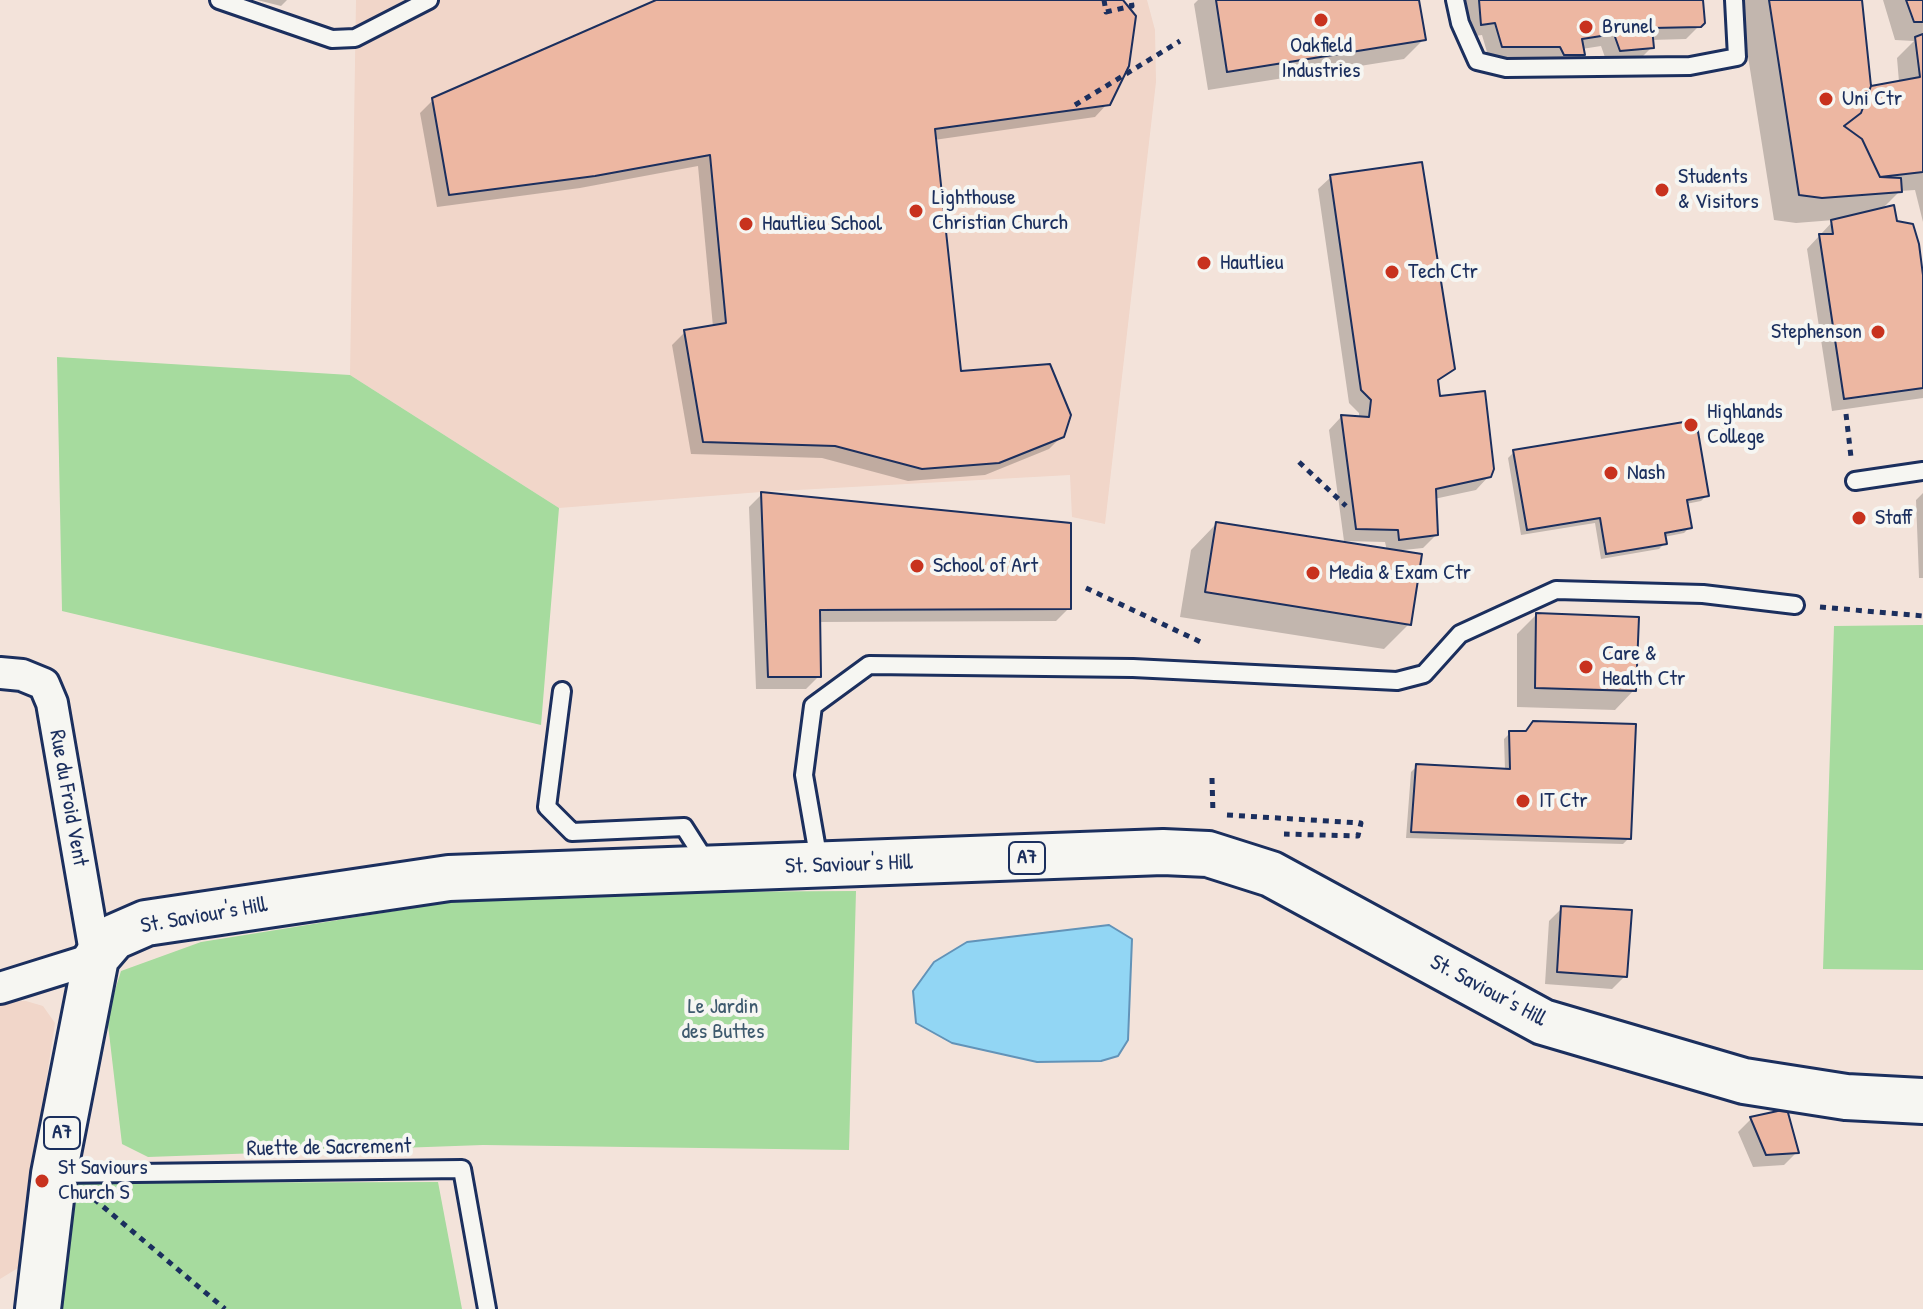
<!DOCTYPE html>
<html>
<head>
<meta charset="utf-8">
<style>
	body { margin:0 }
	canvas { display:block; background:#f3e3da }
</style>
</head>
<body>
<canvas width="1923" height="1309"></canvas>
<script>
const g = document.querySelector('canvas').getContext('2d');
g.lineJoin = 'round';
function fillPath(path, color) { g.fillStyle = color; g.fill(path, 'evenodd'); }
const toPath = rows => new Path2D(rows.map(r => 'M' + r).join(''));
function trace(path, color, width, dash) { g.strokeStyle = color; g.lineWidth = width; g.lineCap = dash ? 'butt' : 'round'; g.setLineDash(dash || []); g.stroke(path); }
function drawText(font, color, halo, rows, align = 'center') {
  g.font = font + ' "Patrick Hand",sans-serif'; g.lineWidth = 8; g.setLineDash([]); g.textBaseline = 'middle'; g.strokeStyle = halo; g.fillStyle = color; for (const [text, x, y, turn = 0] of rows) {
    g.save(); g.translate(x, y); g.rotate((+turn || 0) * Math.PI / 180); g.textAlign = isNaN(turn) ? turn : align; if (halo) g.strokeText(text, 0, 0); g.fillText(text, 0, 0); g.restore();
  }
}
fillPath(toPath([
	[356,0,1147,0,1155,30,1156,82,1105,524,1072,517,1070,475,761,492,559,508,350,375],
	[4,1001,26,1001,43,1006,55,1023,18,1268,0,1279,0,1004]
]), '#f1d6c9');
fillPath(toPath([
	[57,357,350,375,559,508,541,725,62,611],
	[1923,625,1923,970,1823,969,1834,626],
	[856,891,849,1150,483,1145,148,1157,122,1144,107,1016,121,971,201,942,507,893],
	[438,1182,462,1309,59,1309,75,1183]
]), '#a6db9e');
const water = toPath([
	[1109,925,1132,939,1128,1040,1118,1056,1101,1061,1037,1062,952,1043,916,1023,913,991,934,962,967,942,1109,925]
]);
fillPath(water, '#92d6f4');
trace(water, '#6293b8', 2);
fillPath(toPath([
	[257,0,287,0,281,6],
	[661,0,1121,0,1108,103,1095,117,934,140,960,373,1062,436,1049,449,985,475,908,481,822,458,691,454,672,345,685,332,713,327,698,166,580,188,437,207,420,113,433,100],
	[1198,0,1417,0,1424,39,1404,59,1208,90,1194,4],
	[1466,0,1701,0,1703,22,1686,39,1651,40,1652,47,1639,60,1607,63,1601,46,1582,49,1583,54,1570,67,1551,67,1547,59,1489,59,1482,35,1468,37],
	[1739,0,1861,0,1869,88,1899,82,1897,58,1914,41,1895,40,1883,0,1923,0,1923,222,1915,190,1900,191,1881,210,1923,299,1923,398,1832,411,1807,249,1834,220,1796,223,1774,220],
	[1331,177,1453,368,1436,383,1438,398,1489,476,1476,490,1434,499,1436,535,1423,548,1394,551,1409,624,1384,649,1180,617,1191,550,1216,524,1387,551,1385,542,1344,541,1329,430,1341,417,1359,418,1359,413,1349,403,1318,189],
	[1514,452,1707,495,1701,501,1686,504,1690,527,1684,533,1664,537,1665,543,1659,549,1601,559,1595,523,1521,535,1508,458],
	[1923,493,1923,578,1919,578,1916,500],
	[762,494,1069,608,1056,621,818,622,819,676,806,689,756,689,749,507],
	[1536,615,1634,690,1615,710,1517,707,1517,634],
	[1510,733,1629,838,1623,844,1406,838,1411,772,1417,766,1505,770,1504,739],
	[1562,908,1625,976,1612,989,1545,984,1549,921],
	[1751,1119,1797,1152,1784,1165,1753,1167,1738,1132]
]), '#0003');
const building = toPath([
	[656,0,1123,0,1136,16,1129,66,1110,105,935,129,961,371,1050,364,1071,415,1064,437,999,463,922,469,835,446,703,442,684,330,726,323,710,155,595,176,449,195,432,98,656,0],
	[1216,0,1419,0,1426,40,1227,72,1216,0],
	[1479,0,1703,0,1705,23,1701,27,1652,28,1654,48,1620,51,1614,34,1582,39,1585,55,1564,55,1560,47,1502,47,1495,23,1481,25,1479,0],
	[1769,0,1862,0,1871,86,1861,113,1844,126,1862,139,1880,177,1901,178,1902,192,1822,198,1799,195,1769,0],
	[1906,0,1923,0,1923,22,1914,22,1906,0],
	[1923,34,1923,172,1880,177,1862,139,1844,126,1861,113,1871,86,1920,77,1915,37,1923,34],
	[1422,162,1455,369,1438,380,1440,396,1485,391,1494,469,1491,477,1436,489,1438,535,1399,540,1398,530,1356,529,1341,415,1369,417,1371,400,1361,390,1330,175,1422,162],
	[1894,205,1897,221,1913,224,1919,244,1923,275,1923,388,1844,399,1819,234,1833,234,1831,220,1894,205],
	[1696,420,1709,496,1687,500,1692,528,1665,533,1667,544,1606,554,1600,518,1527,530,1513,450,1696,420],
	[761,492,1071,523,1071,609,820,610,821,677,768,677,761,492],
	[1216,522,1422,554,1411,625,1205,592,1216,522],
	[1536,613,1639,617,1636,691,1535,688,1536,613],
	[1533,721,1636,724,1631,839,1411,832,1416,764,1510,769,1509,731,1526,731,1533,721],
	[1561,906,1632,910,1627,977,1557,972,1561,906],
	[1787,1109,1799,1153,1766,1155,1750,1117,1787,1109]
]);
fillPath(building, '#edb7a2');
trace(building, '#1b2f5e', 2);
const service = toPath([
	[219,0,332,39,355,38,429,0],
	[1455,0,1460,23,1477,61,1506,68,1690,66,1737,57,1734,0],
	[1855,481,1923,471],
	[562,691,547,807,572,832,684,827,707,863],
	[819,861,804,775,813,706,869,665,1133,668,1397,681,1424,674,1460,634,1556,590,1703,594,1795,605],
	[54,1174,462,1169,487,1309]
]);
const minor = toPath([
	[0,673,22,675,44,684,52,703,96,958,0,988]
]);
const primary = toPath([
	[38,1309,54,1174,96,958,114,937,146,923,449,878,1163,852,1208,854,1271,874,1543,1022,1744,1081,1846,1097,1923,1101]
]);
trace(service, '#1b2f5e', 22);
trace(minor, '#1b2f5e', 36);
trace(primary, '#1b2f5e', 50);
trace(toPath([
	[1104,0,1106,12,1132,6,1131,0],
	[1075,105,1180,41],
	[1846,414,1851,457],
	[1299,462,1346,506],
	[1086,588,1205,644],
	[1820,607,1923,616],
	[1212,778,1213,814],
	[1227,815,1361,823,1358,836,1284,834],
	[94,1199,225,1309]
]), '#1b2f5e', 5, [6, 6]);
trace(service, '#f6f6f2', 16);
trace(minor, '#f6f6f2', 30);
trace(primary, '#f6f6f2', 44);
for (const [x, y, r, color] of [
	[1321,20,8,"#c8321e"],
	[1586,27,8,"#c8321e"],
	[1826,99,8,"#c8321e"],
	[1662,190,8,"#c8321e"],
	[916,211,8,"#c8321e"],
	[746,224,8,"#c8321e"],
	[1204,263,8,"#c8321e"],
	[1392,272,8,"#c8321e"],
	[1878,332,8,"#c8321e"],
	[1691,425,8,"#c8321e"],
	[1611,473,8,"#c8321e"],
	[1859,518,8,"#c8321e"],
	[917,566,8,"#c8321e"],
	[1313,573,8,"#c8321e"],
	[1586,667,8,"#c8321e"],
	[1523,801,8,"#c8321e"],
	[42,1181,8,"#c8321e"]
]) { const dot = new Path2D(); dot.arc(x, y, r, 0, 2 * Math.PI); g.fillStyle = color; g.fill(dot); trace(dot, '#f6f6f2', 3); }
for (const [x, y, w] of [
	[1027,858,36],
	[62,1133,36]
]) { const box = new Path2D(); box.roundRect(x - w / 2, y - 16, w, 32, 6); g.fillStyle = '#f6f6f2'; g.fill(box); trace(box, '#1b2f5e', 2); }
drawText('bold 20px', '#1b2f5e', null, [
	["A7",1027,858],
	["A7",62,1133]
]);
drawText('22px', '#1b2f5e', '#f6f6f2', [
	["Brunel",1602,27],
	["Oakfield",1321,46,"center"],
	["Industries",1321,71,"center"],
	["Uni Ctr",1842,99],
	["Students",1678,177],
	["& Visitors",1678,202],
	["Lighthouse",932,198],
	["Christian Church",932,223],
	["Hautlieu School",762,224],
	["Hautlieu",1220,263],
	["Tech Ctr",1408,272],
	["Stephenson",1862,332,"right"],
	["Highlands",1707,412],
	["College",1707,437],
	["Nash",1627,473],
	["Staff",1875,518],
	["School of Art",933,566],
	["Media & Exam Ctr",1329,573],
	["Care &",1602,654],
	["Health Ctr",1602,679],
	["IT Ctr",1539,801],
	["St Saviours",58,1168],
	["Church S",58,1193]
], 'left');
drawText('22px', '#1b2f5e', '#f6f6f2', [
	["Rue du Froid Vent",68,798,80],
	["St. Saviour's Hill",849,865,-2],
	["St. Saviour's Hill",204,916,-10],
	["St. Saviour's Hill",1488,991,28],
	["Ruette de Sacrement",329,1148,-1]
]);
drawText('22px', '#3e5a6e', '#f6f6f2', [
	["Le Jardin",723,1007],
	["des Buttes",723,1032]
]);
</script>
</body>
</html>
